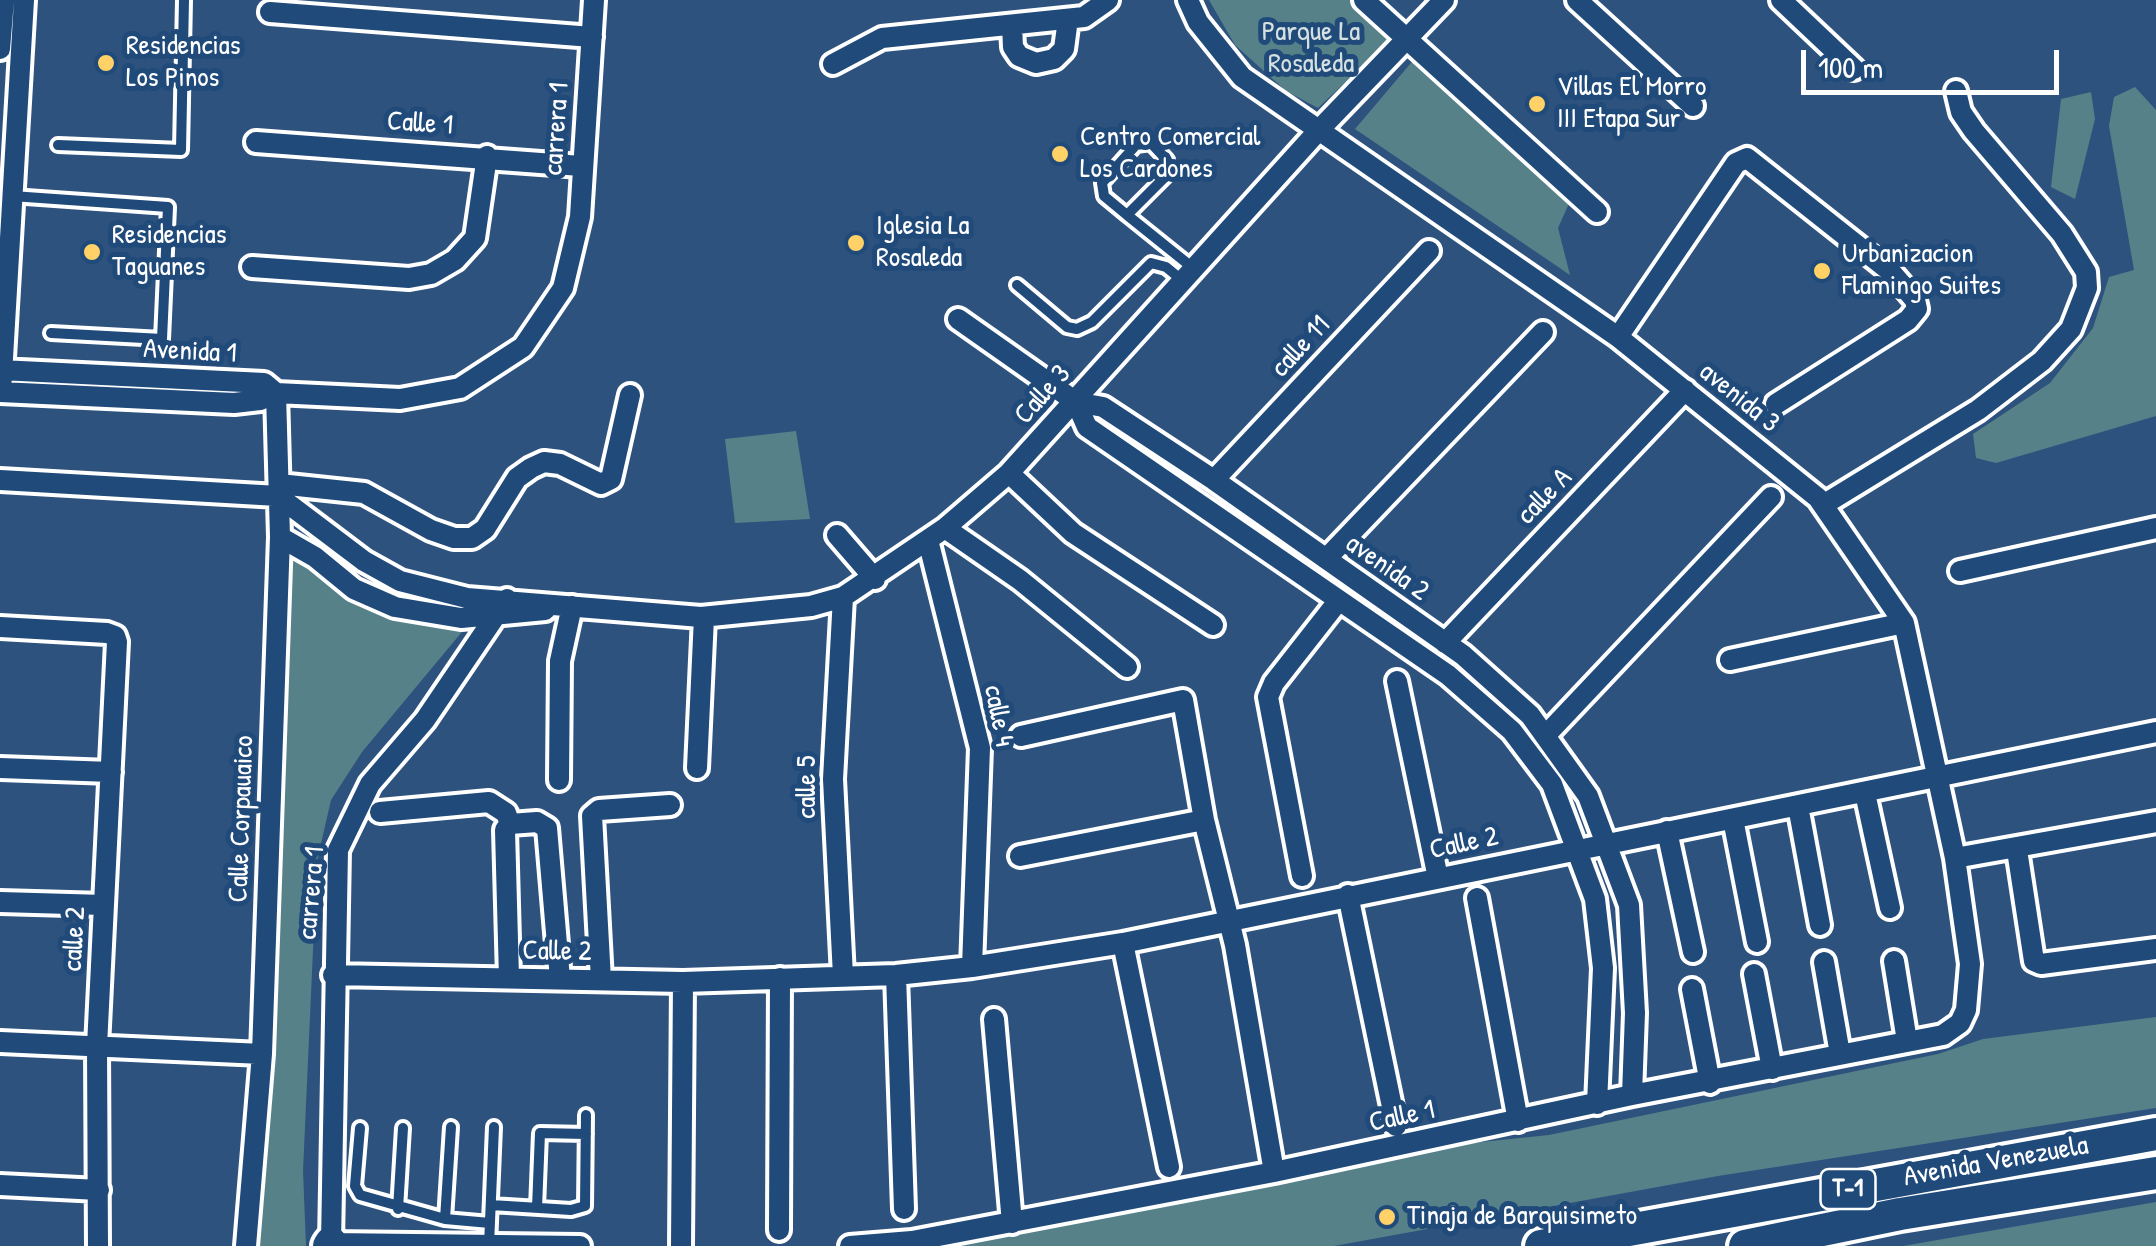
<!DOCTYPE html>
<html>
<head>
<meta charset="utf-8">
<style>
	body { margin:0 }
	#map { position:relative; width:2156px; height:1246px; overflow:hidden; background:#2e527e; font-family:"Patrick Hand",sans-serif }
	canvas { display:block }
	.scale { position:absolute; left:1801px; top:50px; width:258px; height:45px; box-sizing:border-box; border:5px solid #fff; border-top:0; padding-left:12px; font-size:30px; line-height:35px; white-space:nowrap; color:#fff; -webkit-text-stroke:8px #1f4a7a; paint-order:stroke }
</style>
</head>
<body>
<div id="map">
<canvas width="2156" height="1246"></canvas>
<div class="scale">100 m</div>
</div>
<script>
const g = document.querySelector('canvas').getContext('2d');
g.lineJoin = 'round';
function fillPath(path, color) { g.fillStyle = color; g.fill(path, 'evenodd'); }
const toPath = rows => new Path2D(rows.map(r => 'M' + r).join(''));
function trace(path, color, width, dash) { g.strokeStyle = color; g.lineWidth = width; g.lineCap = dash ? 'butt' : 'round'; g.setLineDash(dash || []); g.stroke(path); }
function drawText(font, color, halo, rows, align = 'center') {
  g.font = font + ' "Patrick Hand",sans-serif'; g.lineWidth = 10; g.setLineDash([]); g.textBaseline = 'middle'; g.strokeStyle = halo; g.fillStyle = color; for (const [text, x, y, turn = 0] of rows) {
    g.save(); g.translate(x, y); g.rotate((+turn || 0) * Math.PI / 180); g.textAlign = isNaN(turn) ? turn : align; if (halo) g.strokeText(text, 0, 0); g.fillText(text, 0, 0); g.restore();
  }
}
fillPath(toPath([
	[1209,0,1356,0,1394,36,1318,108,1286,91,1235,45],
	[1416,57,1571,199,1558,228,1570,275,1355,129],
	[2135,87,2156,110,2156,416,1996,463,1976,458,1973,434,2050,383,2093,328,2109,277,2134,270,2109,126,2114,97],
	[2091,92,2095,119,2075,199,2051,187,2061,99],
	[796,431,810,519,735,523,725,439],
	[284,557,312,557,339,591,374,609,466,627,362,752,331,800,317,861,303,1171,306,1246,259,1246,273,1064],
	[2156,1017,2156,1108,1718,1176,1334,1246,907,1246,1452,1145,1549,1135,1938,1054,1983,1039],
	[2156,1202,2156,1246,1903,1246]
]), '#578188');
const service = toPath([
	[58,145,181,150,184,0],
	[12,196,168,207,162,339,51,333],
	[1127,215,1104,196,1102,183,1136,145,1151,143,1167,160,1166,176,1127,215,1193,268],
	[1017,285,1067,327,1077,329,1092,322,1151,263,1166,267,1183,281],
	[360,1128,355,1186,360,1195,445,1219,490,1223],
	[491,1205,571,1210,585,1206,586,1115],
	[537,1208,540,1133,586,1134],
	[398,1209,403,1128],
	[445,1219,451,1127],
	[489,1245,494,1127]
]);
const minor = toPath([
	[1364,0,1597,212],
	[1577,0,1693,106],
	[1781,0,1854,69],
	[270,12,592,37],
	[1012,25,1013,47,1019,56,1036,63,1054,59,1064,49,1068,19],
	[0,49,4,0],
	[833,64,882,38,1084,17,1108,0],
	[256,142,581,166],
	[252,267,409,278,431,274,455,260,475,238,487,156],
	[958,319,1076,402,1087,427,1448,675,1512,731,1552,784,1595,899,1603,968,1597,1104],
	[1618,337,1736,163,1747,158,1891,272,1915,300,1917,309,1908,320,1776,404],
	[0,370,264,383,276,393],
	[0,392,234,403,260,400,276,393],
	[1,392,24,0],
	[276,393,400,399,460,388,523,347,563,288,580,217,594,0],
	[1076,402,1103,407,1214,480,1463,655,1530,715,1588,796,1629,905,1635,1013,1632,1095],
	[1009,473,1073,533,1213,625],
	[0,480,278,496,364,561,400,581,467,598,701,617,811,606,843,597,945,528,1009,473,1318,131,1444,0],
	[1214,480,1429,251],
	[279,484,364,493,431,530,454,538,472,538,485,529,517,478,531,468,544,462,560,464,601,484,611,479,630,395],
	[1823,505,1978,410,2042,361,2071,329,2087,288,2086,272,2062,234,1974,131,1961,112,1956,91],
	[945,528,1020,580,1127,667],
	[837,535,875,579],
	[280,537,315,557,354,589,395,607,461,618,545,610],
	[928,540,980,748,972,967],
	[1326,559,1543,332],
	[1960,571,2156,528],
	[507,599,425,720,370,784,338,850,331,1243,580,1246],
	[0,627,107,633,115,636,117,642,97,1046,98,1246],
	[1445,643,1685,390],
	[1730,660,1904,623],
	[1397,681,1438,878],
	[1546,735,1771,497],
	[1021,736,1183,700,1204,820,1235,945,1274,1172],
	[0,768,111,772],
	[697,768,704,617],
	[559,780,560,661,572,606],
	[1865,793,1890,908],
	[1798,806,1820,925],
	[380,812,489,802,506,813,510,824],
	[1733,819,1757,942],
	[1667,831,1693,952],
	[2017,850,2034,961,2041,964,2156,949],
	[1020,856,1204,820],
	[1955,858,2156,822],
	[1302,876,1268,697,1274,683,1339,600],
	[1348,895,1396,1126],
	[1477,898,1518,1121],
	[0,902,104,905],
	[1123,943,1169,1167],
	[1894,961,1907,1041],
	[1824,962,1840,1054],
	[1754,974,1772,1069],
	[333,975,683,982,896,975,972,967,1123,943,2156,732],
	[896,975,904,1209],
	[843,976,833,779,843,597],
	[509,978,505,830,510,824,537,822,547,828,560,979],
	[601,980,592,816,599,810,670,805],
	[1692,989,1710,1083],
	[994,1019,1012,1223],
	[0,1042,262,1054],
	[0,1185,99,1190],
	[779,1230,780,978],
	[246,1246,262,1054,280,537,276,393],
	[681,1246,683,982],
	[850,1246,912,1241,1274,1172,1632,1095,1943,1035,1960,1023,1966,1010,1970,964,1955,858,1904,623,1818,498,1618,337,1242,77,1198,22,1188,0]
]);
const primary = toPath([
	[329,1246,331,1243],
	[1541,1246,2156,1134],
	[1745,1246,1900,1214,2156,1173]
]);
trace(service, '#fff', 18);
trace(minor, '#fff', 28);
trace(primary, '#fff', 40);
trace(service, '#1f4a7a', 10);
trace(minor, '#1f4a7a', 20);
trace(primary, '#1f4a7a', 32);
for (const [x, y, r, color] of [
	[106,63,10,"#ffd166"],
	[1537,104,10,"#ffd166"],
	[1060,154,10,"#ffd166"],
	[856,243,10,"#ffd166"],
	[92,252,10,"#ffd166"],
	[1822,271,10,"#ffd166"],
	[1387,1217,10,"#ffd166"]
]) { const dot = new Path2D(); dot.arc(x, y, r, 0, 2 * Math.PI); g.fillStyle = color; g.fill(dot); trace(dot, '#1f4a7a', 4); }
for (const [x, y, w] of [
	[1848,1189,55]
]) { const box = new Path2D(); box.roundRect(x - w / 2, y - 20, w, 40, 8); g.fillStyle = '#1f4a7a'; g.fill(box); trace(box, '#fff', 2.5); }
drawText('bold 25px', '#fff', null, [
	["T-1",1848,1189]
]);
drawText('28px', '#d5e0e1', '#1f4a7a', [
	["Parque La",1311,33],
	["Rosaleda",1311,65]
]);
drawText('28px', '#fff', '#1f4a7a', [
	["Residencias",126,47],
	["Los Pinos",126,79],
	["Villas El Morro",1557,88],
	["III Etapa Sur",1557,120],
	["Centro Comercial",1080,138],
	["Los Cardones",1080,170],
	["Iglesia La",876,227],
	["Rosaleda",876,259],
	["Residencias",112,236],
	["Taguanes",112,268],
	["Urbanizacion",1842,255],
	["Flamingo Suites",1842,287],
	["Tinaja de Barquisimeto",1407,1217]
], 'left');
drawText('28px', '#fff', '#1f4a7a', [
	["Calle 1",420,124,4],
	["carrera 1",557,129,-86],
	["calle 11",1301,347,-47],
	["Avenida 1",190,352,3],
	["Calle 3",1043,395,-48],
	["avenida 3",1739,398,39],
	["calle A",1545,497,-46],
	["avenida 2",1387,568,35],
	["calle 4",998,716,79],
	["calle 5",808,787,-90],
	["Calle Corpauaico",242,819,-88],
	["Calle 2",1464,844,-12],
	["carrera 1",312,893,-85],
	["calle 2",75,939,-87],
	["Calle 2",557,952,1],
	["Calle 1",1402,1117,-12],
	["Avenida Venezuela",1996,1162,-10]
]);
</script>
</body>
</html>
